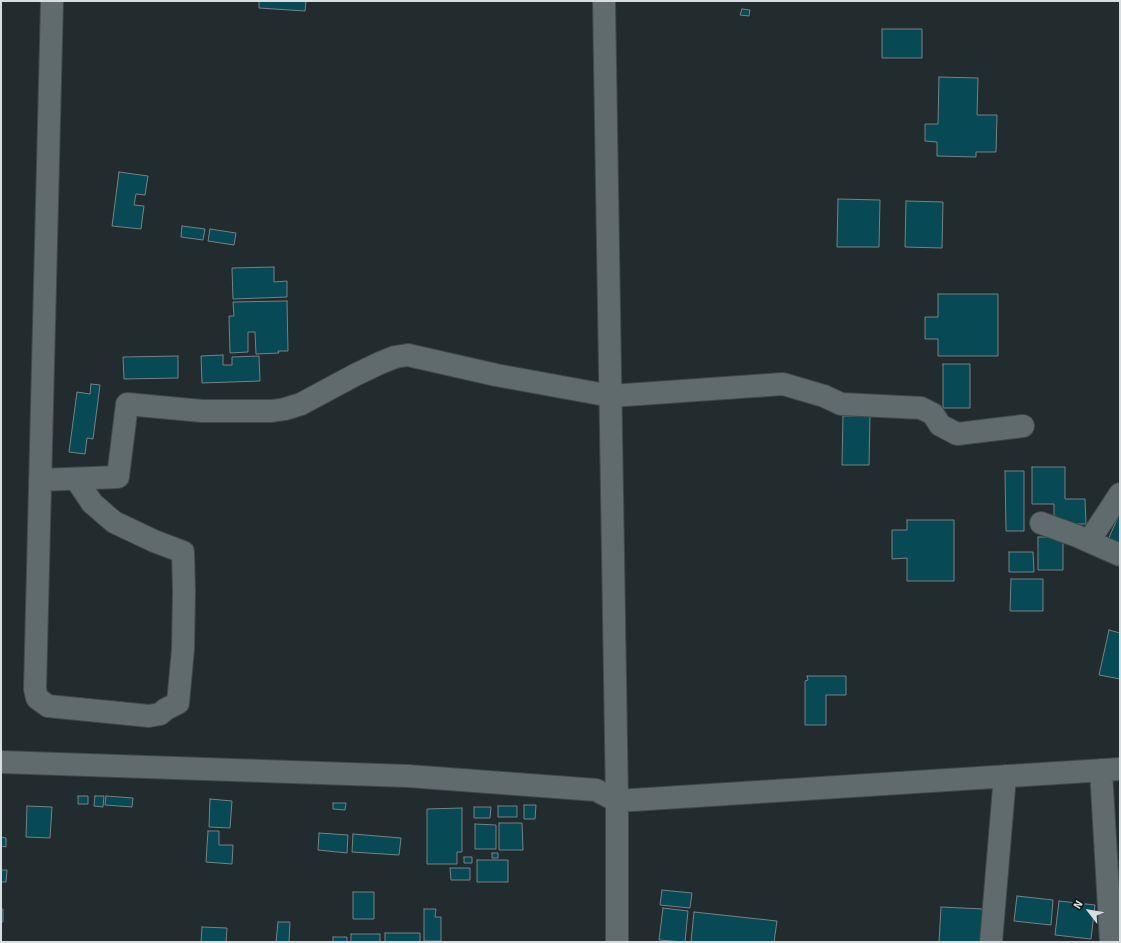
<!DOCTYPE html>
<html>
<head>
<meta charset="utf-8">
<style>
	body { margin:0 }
	#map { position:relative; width:1121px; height:943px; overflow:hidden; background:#222b2e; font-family:Signika,sans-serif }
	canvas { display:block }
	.frame { position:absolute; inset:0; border:2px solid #d8dedf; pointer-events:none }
	.north { position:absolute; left:1069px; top:891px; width:40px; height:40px; -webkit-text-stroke:3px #0f1314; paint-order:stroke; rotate:301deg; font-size:11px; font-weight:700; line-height:16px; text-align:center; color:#d8dedf }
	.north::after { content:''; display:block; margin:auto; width:14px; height:18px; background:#d8dedf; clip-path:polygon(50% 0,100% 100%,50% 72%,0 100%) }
</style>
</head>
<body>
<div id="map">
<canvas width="1121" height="943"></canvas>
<div class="frame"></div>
<div class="north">N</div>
</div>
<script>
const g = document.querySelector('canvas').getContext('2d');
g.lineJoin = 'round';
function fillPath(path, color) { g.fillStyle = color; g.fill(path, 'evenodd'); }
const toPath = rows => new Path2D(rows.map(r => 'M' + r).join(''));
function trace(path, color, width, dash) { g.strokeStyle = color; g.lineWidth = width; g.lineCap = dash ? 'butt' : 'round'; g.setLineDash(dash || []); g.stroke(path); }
const building = toPath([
	[259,1,306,1,305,11,259,8,259,1],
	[742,9,750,10,749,16,740,15,742,9],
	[882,29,922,29,922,58,882,58,882,29],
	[939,77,978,78,977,115,997,115,996,152,976,152,976,157,937,156,937,142,925,141,925,124,938,124,939,77],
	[119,172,148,176,145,195,136,194,134,205,144,206,141,229,112,226,119,172],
	[838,199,880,200,879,247,837,247,838,199],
	[906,201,943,202,942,248,905,247,906,201],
	[182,226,205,229,203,240,181,237,182,226],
	[210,229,236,233,234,245,208,241,210,229],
	[274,267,274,282,287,281,287,297,233,299,232,268,274,267],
	[938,294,998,294,998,356,938,356,938,339,925,339,925,317,938,317,938,294],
	[287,301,288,351,278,351,279,353,256,354,255,332,248,332,248,352,230,353,229,316,234,316,233,302,287,301],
	[223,355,223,365,232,365,232,357,259,356,260,381,202,383,201,356,223,355],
	[178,356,178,378,124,379,123,357,178,356],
	[943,364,970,364,970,408,943,408,943,364],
	[91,384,100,385,93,439,87,438,85,454,69,452,77,392,90,394,91,384],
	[843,416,870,416,869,465,842,465,843,416],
	[1032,467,1065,467,1065,499,1085,499,1086,524,1054,524,1054,504,1032,504,1032,467],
	[1005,471,1024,471,1024,531,1006,531,1005,471],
	[1120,513,1120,550,1106,544,1120,513],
	[907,520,954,520,954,581,907,581,907,558,892,559,892,530,907,530,907,520],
	[1038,537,1063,537,1063,570,1038,570,1038,537],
	[1009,552,1033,552,1034,572,1009,572,1009,552],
	[1011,579,1043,579,1043,611,1010,611,1011,579],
	[1109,630,1120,633,1120,679,1099,675,1109,630],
	[807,676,846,676,846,695,826,695,826,725,805,725,805,681,808,680,807,676],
	[78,796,88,796,88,804,78,804,78,796],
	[95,796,104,796,103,807,94,806,95,796],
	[106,796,133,798,132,807,105,805,106,796],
	[210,799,232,801,230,828,209,827,210,799],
	[333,803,346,803,345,810,333,809,333,803],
	[524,805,536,805,535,819,524,819,524,805],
	[27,806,52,807,50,838,26,837,27,806],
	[498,806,517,806,517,817,498,817,498,806],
	[474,807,491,807,490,818,474,818,474,807],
	[462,808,462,852,457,852,457,864,427,864,427,809,462,808],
	[499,823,522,823,523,850,499,850,499,823],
	[475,824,496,825,496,849,475,849,475,824],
	[208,831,219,831,219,845,233,845,232,864,206,862,208,831],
	[319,833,348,835,347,853,318,850,319,833],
	[353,834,401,838,399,855,352,852,353,834],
	[1,837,6,838,6,847,1,846,1,837],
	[492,853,498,853,498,858,492,858,492,853],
	[464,857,472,857,472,863,464,863,464,857],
	[477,860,508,860,508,882,477,882,477,860],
	[450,868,470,868,470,880,451,880,450,868],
	[1,870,7,870,6,882,1,882,1,870],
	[662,890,692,893,690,908,660,905,662,890],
	[353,892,374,892,374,919,353,919,353,892],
	[1017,896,1053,900,1051,925,1014,921,1017,896],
	[1059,901,1095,905,1091,939,1055,935,1059,901],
	[941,907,984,909,982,942,939,942,941,907],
	[663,908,688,911,685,942,659,940,663,908],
	[1,909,3,909,3,922,1,922,1,909],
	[424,909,436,909,435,917,441,917,441,941,424,941,424,909],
	[694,912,777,921,774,942,691,942,694,912],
	[278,922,290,922,289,942,276,942,278,922],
	[202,927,227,928,226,942,201,942,202,927],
	[385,933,420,933,420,942,385,942,385,933],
	[351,934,380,934,380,942,351,942,351,934],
	[333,937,347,937,347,942,333,942,333,937]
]);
fillPath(building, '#074954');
trace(building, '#768284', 1);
const minor = toPath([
	[52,1,35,689,37,698,48,706,149,716,160,714,166,709,178,703,183,649,184,591,183,552,154,541,114,522,92,503,76,479],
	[604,1,617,801,617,942],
	[40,480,118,477,127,404,202,411,272,411,285,409,301,404,355,375,380,363,395,357,408,355,496,375,611,396,783,384,824,396,841,404,921,408,933,414,940,425,957,434,1023,426],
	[1041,523,1077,536,1120,555],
	[1089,541,1120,494],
	[1,762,408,776,596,790,617,801,1120,769],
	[1101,770,1111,942],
	[991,942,1005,776]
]);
trace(minor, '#40494a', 24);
trace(minor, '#606b6e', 22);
</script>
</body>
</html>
